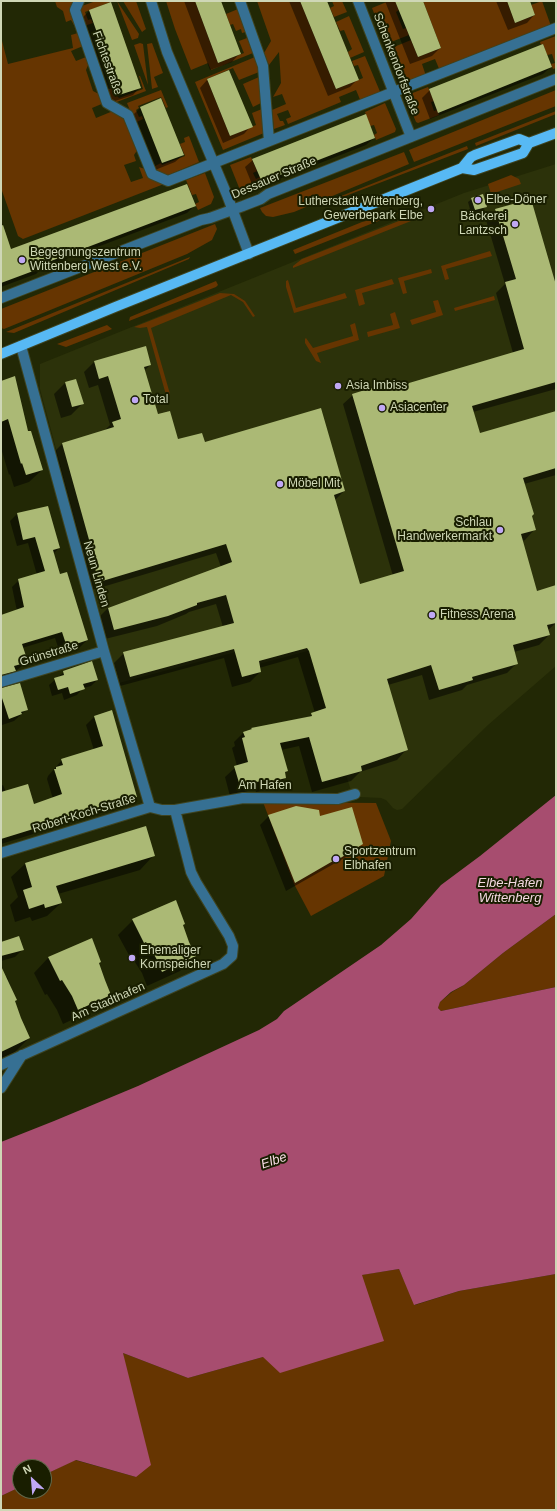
<!DOCTYPE html>
<html>
<head>
<meta charset="utf-8">
<style>
	body { margin:0 }
	#map { position:relative; width:557px; height:1511px; overflow:hidden; background:#222805; font-family:Helvetica,sans-serif }
	canvas { display:block }
	.frame { position:absolute; inset:0; border:2px solid #cfd7b6; pointer-events:none }
	.north { position:absolute; left:12px; top:1459px; width:40px; height:40px; box-sizing:border-box; background:#191e00; border:1px solid #626849; border-radius:50%; rotate:334deg; font-size:11px; font-weight:700; line-height:16px; text-align:center; color:#cfd7b6 }
	.north::after { content:''; display:block; margin:auto; width:14px; height:18px; background:#c0a8f4; clip-path:polygon(50% 0,100% 100%,50% 72%,0 100%) }
</style>
</head>
<body>
<div id="map">
<canvas width="557" height="1511"></canvas>
<div class="frame"></div>
<div class="north">N</div>
</div>
<script>
const g = document.querySelector('canvas').getContext('2d');
g.lineJoin = 'round';
function fillPath(path, color) { g.fillStyle = color; g.fill(path, 'evenodd'); }
const toPath = rows => new Path2D(rows.map(r => 'M' + r).join(''));
function trace(path, color, width, dash) { g.strokeStyle = color; g.lineWidth = width; g.lineCap = dash ? 'butt' : 'round'; g.setLineDash(dash || []); g.stroke(path); }
function drawText(font, color, halo, rows, align = 'center') {
  g.font = font + ' Helvetica,sans-serif'; g.lineWidth = 4; g.setLineDash([]); g.textBaseline = 'middle'; g.strokeStyle = halo; g.fillStyle = color; for (const [text, x, y, turn = 0] of rows) {
    g.save(); g.translate(x, y); g.rotate((+turn || 0) * Math.PI / 180); g.textAlign = isNaN(turn) ? turn : align; if (halo) g.strokeText(text, 0, 0); g.fillText(text, 0, 0); g.restore();
  }
}
fillPath(toPath([
	[556,164,556,666,488,725,402,809,397,810,393,808,386,800,381,798,360,797,351,791,308,651,244,668,240,651,119,683,40,389,40,364,464,193]
]), '#2c320a');
fillPath(toPath([
	[55,1,73,1,70,10,76,25,74,25,71,20,66,22,63,11,57,7],
	[96,1,113,1,85,12,88,20,91,19,93,23,84,26,79,7],
	[117,1,139,34,138,38,132,40],
	[123,1,136,1,146,29,142,32],
	[166,1,195,1,218,63,244,53,239,41,247,38,253,53,211,70,208,63,191,70,175,29],
	[257,1,300,1,336,89,363,78,358,65,354,66,352,61,365,56,381,94,361,102,356,90,339,97,341,102,288,124,286,119,291,117,288,110,277,114,280,121,283,121,285,125,274,129,272,110,286,104,282,94,273,97,281,83,279,52,269,65,264,53,271,41],
	[332,1,342,1,347,12,334,17,330,8,334,6],
	[389,1,395,1,399,10,396,12,403,29,406,28,409,35,386,44,372,8],
	[423,1,507,1,515,23,535,15,531,5,542,1,551,26,440,71,435,59,422,64,426,76,403,85,389,49,411,40,418,57,441,48],
	[238,9,246,32,242,33,241,29,236,31,233,24,230,25,226,14],
	[349,16,364,52,350,58,348,52,352,49,344,30,340,31,336,22],
	[78,33,83,46,71,51,76,61,86,57,89,63,86,70,93,91,99,94,104,103,92,108,96,118,113,111,126,119,138,149,134,155,136,161,124,165,131,182,143,178,139,167,145,169,164,184,23,239,18,236,1,188,1,37,8,64,73,48,71,35],
	[556,37,556,68,553,69,551,64,555,63,552,54,547,55,543,44,541,45,540,42,556,36],
	[140,43,143,44,148,85,134,45],
	[152,43,163,73,154,77,158,87,152,89,147,44],
	[255,57,258,66,259,72,239,80,233,68,207,79,230,136,256,125,252,113,262,109,264,133,223,150,195,82],
	[139,76,140,76,146,91,114,103,110,100,106,90,112,88,115,97,117,96,119,98,143,89],
	[259,77,261,103,253,107,243,84],
	[428,87,434,101,431,102,434,111,437,110,439,115,418,123,416,122,405,96],
	[161,90,168,107,166,108,161,97,138,106,139,108,136,110,139,117,142,116,143,119,135,123,127,103],
	[556,90,556,106,414,162,409,150],
	[385,103,396,129,395,132,376,140,374,135,377,133,374,125,370,126,365,112],
	[556,111,556,114,476,146,475,143],
	[189,136,199,162,166,176,155,171,153,167,161,163,162,165,185,156,180,144,185,142,184,138],
	[467,146,468,149,322,205,321,204],
	[404,152,409,164,294,212,273,217,266,216,262,212,260,208],
	[251,157,257,171,253,173,256,179,260,177,263,184,244,191,240,190,230,165],
	[205,173,214,197,211,204,198,210,195,204,199,202,196,194,192,195,186,180],
	[511,175,519,179,521,184,491,194,488,184],
	[401,212,295,254,293,250,362,222],
	[409,217,411,221,293,268,293,266,302,259],
	[215,224,217,229,212,240,187,254,4,329,1,328,1,309],
	[490,251,492,256,446,269,449,279,445,280,441,266],
	[190,257,189,259,14,333,6,332],
	[431,269,432,273,404,281,407,293,403,294,398,278],
	[392,279,394,284,362,293,365,304,359,306,355,290],
	[288,280,296,308,345,293,347,298,294,313,286,287,286,281],
	[216,281,218,285,216,287,129,321,130,317],
	[220,293,234,294,245,301,255,316,253,317,243,302,231,295,151,328,170,394,169,396,166,395,147,327,140,328,134,327],
	[494,296,495,300,455,311,454,308],
	[438,300,443,315,412,325,410,320,436,312,433,301],
	[395,312,400,328,368,337,367,332,393,325,390,314],
	[355,323,359,340,317,353,321,363,316,361,305,343,305,339,306,338,313,348,353,336,350,325],
	[107,325,112,329,66,347,57,344],
	[263,802,376,803,391,841,384,876,311,916,294,884],
	[556,914,556,987,441,1011,438,1008,440,1002,452,992,464,985,503,953],
	[399,1269,415,1305,459,1291,556,1274,556,1510,1,1510,1,1496,20,1487,20,1491,44,1491,44,1475,75,1460,136,1477,123,1353,188,1378,263,1357,361,1275]
]), '#663501');
fillPath(toPath([
	[556,795,556,914,503,953,464,985,451,992,440,1002,438,1008,441,1011,556,987,556,1274,459,1291,414,1305,399,1269,362,1275,384,1341,280,1373,263,1357,188,1378,123,1353,151,1465,136,1477,76,1460,44,1475,44,1467,20,1467,20,1487,1,1496,1,1142,54,1121,138,1086,259,1030,277,1019,284,1011,381,945,411,919,441,885,480,856]
]), '#a74d6f');
fillPath(toPath([
	[184,1,220,1,239,54,232,62,210,70],
	[289,1,326,1,358,79,350,87,328,96],
	[385,1,422,1,440,48,432,56,410,64],
	[496,1,529,1,534,15,527,23,508,30],
	[89,11,140,87,133,95,112,102,82,18],
	[551,67,543,74,430,119,422,98,430,90],
	[207,80,251,126,244,134,223,143,200,88],
	[160,99,183,155,175,162,155,170,133,115,140,108],
	[374,138,366,145,254,189,245,167,253,160],
	[472,199,486,206,482,210,471,213,468,202],
	[194,206,187,213,42,268,36,274,1,287,1,224,10,250],
	[496,210,556,288,556,389,473,412,479,434,556,412,556,475,524,484,534,530,525,540,522,541,536,592,556,586,556,623,548,630,549,635,539,645,514,652,517,663,507,673,467,685,462,690,429,700,422,675,388,685,406,750,397,760,360,772,351,781,312,792,299,746,281,750,287,770,284,773,285,778,275,788,256,792,255,789,230,796,225,777,237,766,232,748,235,746,234,742,244,732,250,731,252,729,308,717,315,713,298,657,259,668,260,672,250,682,232,687,224,658,120,686,114,663,124,653,223,627,216,604,189,612,186,614,157,626,105,639,98,618,108,608,116,605,221,567,216,553,89,591,52,454,62,444,103,432,110,425,98,385,89,388,84,372,94,362,145,347,150,365,144,371,157,416,177,441,204,443,344,491,334,501,359,586,393,576,343,404,353,395,382,392,513,353,496,293,505,284,486,220],
	[76,380,83,403,71,415,61,418,54,394,65,383],
	[1,382,28,432,42,470,29,482,14,487,10,474,9,475,1,448],
	[17,514,59,548,53,554,59,576,87,640,80,647,60,653,55,638,22,648,27,662,8,677,1,679,1,625,17,611,12,587,19,580,37,575,28,543,17,546,10,521],
	[64,672,97,680,91,686,83,688,77,695,64,700,62,693,52,696,49,685],
	[1,689,27,709,14,721,2,725],
	[94,717,136,797,127,805,1,844,1,786,3,785,6,792,33,805,53,799,47,779,48,776,62,760,94,750,86,725],
	[269,816,319,817,362,844,353,853,286,891,260,825],
	[145,827,153,856,140,870,58,894,61,903,47,916,32,921,30,917,15,922,10,905,18,897,11,877,25,864],
	[133,920,182,925,194,956,180,971,147,986,142,973,131,956,130,957,118,935],
	[91,939,110,995,95,1009,63,1024,57,1010,47,994,45,995,34,973,48,958],
	[1,943,23,949,15,957,1,961],
	[7,977,16,1000,14,1001,29,1038,14,1053,1,1059,1,980]
]), '#0007');
fillPath(toPath([
	[195,1,221,1,241,54,218,63],
	[300,1,327,1,359,80,336,89],
	[395,1,423,1,441,48,418,57],
	[507,1,530,1,535,15,515,23],
	[111,2,141,88,119,95,89,10],
	[543,44,552,67,438,113,429,89],
	[229,70,253,127,230,136,207,79],
	[161,98,184,155,162,163,140,107],
	[366,114,375,138,262,182,252,159],
	[187,184,196,206,43,264,44,267,1,283,1,226,3,225,11,249],
	[483,194,487,207,475,210,471,198],
	[531,199,556,285,556,382,472,406,480,433,556,411,556,468,523,478,534,514,532,516,536,530,521,534,537,591,556,585,556,623,547,625,550,635,513,645,518,664,472,677,473,680,439,690,431,665,387,679,408,750,361,766,362,771,322,782,309,737,280,743,288,771,285,772,286,778,266,783,265,780,240,786,234,766,248,762,242,738,245,737,243,732,252,729,251,728,312,716,311,713,326,708,309,651,307,648,259,661,261,672,242,677,234,649,130,677,123,652,234,623,226,595,197,603,197,605,168,616,114,630,108,608,232,562,226,544,99,582,91,555,93,554,62,443,114,427,112,422,121,419,108,376,99,379,94,361,146,346,151,365,144,367,158,414,170,411,178,439,202,433,205,442,321,408,345,491,334,495,360,584,404,571,352,394,381,385,382,391,524,349,505,282,516,279,495,209],
	[15,376,28,431,31,431,43,470,26,475,22,463,21,464,8,419,1,422,1,381],
	[76,379,84,404,72,407,65,382],
	[48,506,60,548,53,550,60,574,67,572,88,640,67,647,62,632,22,644,28,662,14,666,16,671,1,675,1,615,24,607,18,579,45,571,35,537,23,540,17,513],
	[92,661,98,680,83,684,85,689,70,694,68,687,58,690,54,678,64,675,63,671],
	[20,683,28,710,21,712,22,714,9,719,1,695,1,688],
	[112,710,137,797,1,839,1,792,28,784,34,804,62,794,54,769,56,769,56,767,63,765,61,759,103,746,94,716],
	[296,806,319,810,320,816,352,807,363,844,334,862,333,861,295,883,268,815],
	[146,826,155,856,56,886,62,903,45,908,44,904,29,909,23,890,32,887,25,863],
	[176,900,185,924,183,925,189,942,196,956,162,972,156,958,146,942,144,943,132,919],
	[19,936,24,950,1,956,1,942],
	[92,938,101,962,99,963,105,980,111,995,78,1010,72,996,62,980,60,981,48,957],
	[1,966,17,1000,15,1001,21,1018,30,1038,1,1052]
]), '#abb975');
const minor = toPath([
	[79,1,75,10,107,103,128,115,152,174,168,181,556,28],
	[151,1,167,52,227,195,249,254],
	[240,1,263,66,269,141],
	[358,1,411,137],
	[1,298,201,220,210,218,243,206,261,199,268,194,556,79],
	[21,346,104,651,150,807],
	[1,682,104,651],
	[1,853,150,807,162,810,175,810,243,798,338,799,355,794],
	[1,1065,223,964,232,956,233,946,229,936,196,882,191,872,175,810],
	[1,1088,22,1055]
]);
const major = toPath([
	[462,168,474,170,523,153,529,143,556,133],
	[1,354,115,307,462,168,471,157,475,155,519,139,529,143]
]);
trace(minor, '#3e4421', 12);
trace(major, '#3e4421', 12);
trace(minor, '#367093', 10);
trace(major, '#57b9f4', 10);
for (const [x, y, r, color] of [
	[478,200,4,"#c0a8f4"],
	[431,209,4,"#c0a8f4"],
	[515,224,4,"#c0a8f4"],
	[22,260,4,"#c0a8f4"],
	[338,386,4,"#c0a8f4"],
	[135,400,4,"#c0a8f4"],
	[382,408,4,"#c0a8f4"],
	[280,484,4,"#c0a8f4"],
	[500,530,4,"#c0a8f4"],
	[432,615,4,"#c0a8f4"],
	[336,859,4,"#c0a8f4"],
	[132,958,4,"#c0a8f4"]
]) { const dot = new Path2D(); dot.arc(x, y, r, 0, 2 * Math.PI); g.fillStyle = color; g.fill(dot); trace(dot, '#191e00', 1.5); }
drawText('12px', '#cfd7b6', '#191e00', [
	["Fichtestraße",107,63,70],
	["Schenkendorfstraße",396,64,69],
	["Dessauer Straße",274,178,-23],
	["Neun Linden",96,574,74],
	["Grünstraße",49,654,-17],
	["Am Hafen",265,786],
	["Robert-Koch-Straße",84,814,-17],
	["Am Stadthafen",108,1002,-24]
]);
drawText('12px', '#cfd7b6', '#191e00', [
	["Elbe-Döner",486,200],
	["Lutherstadt Wittenberg,",423,202,"right"],
	["Gewerbepark Elbe",423,216,"right"],
	["Bäckerei",507,217,"right"],
	["Lantzsch",507,231,"right"],
	["Begegnungszentrum",30,253],
	["Wittenberg West e.V.",30,267],
	["Asia Imbiss",346,386],
	["Total",143,400],
	["Asiacenter",390,408],
	["Möbel Mit",288,484],
	["Schlau",492,523,"right"],
	["Handwerkermarkt",492,537,"right"],
	["Fitness Arena",440,615],
	["Sportzentrum",344,852],
	["Elbhafen",344,866],
	["Ehemaliger",140,951],
	["Kornspeicher",140,965]
], 'left');
drawText('italic 13px', '#f4d9e1', '#191e00', [
	["Elbe-Hafen",510,883],
	["Wittenberg",510,898],
	["Elbe",274,1161,-19]
]);
</script>
</body>
</html>
